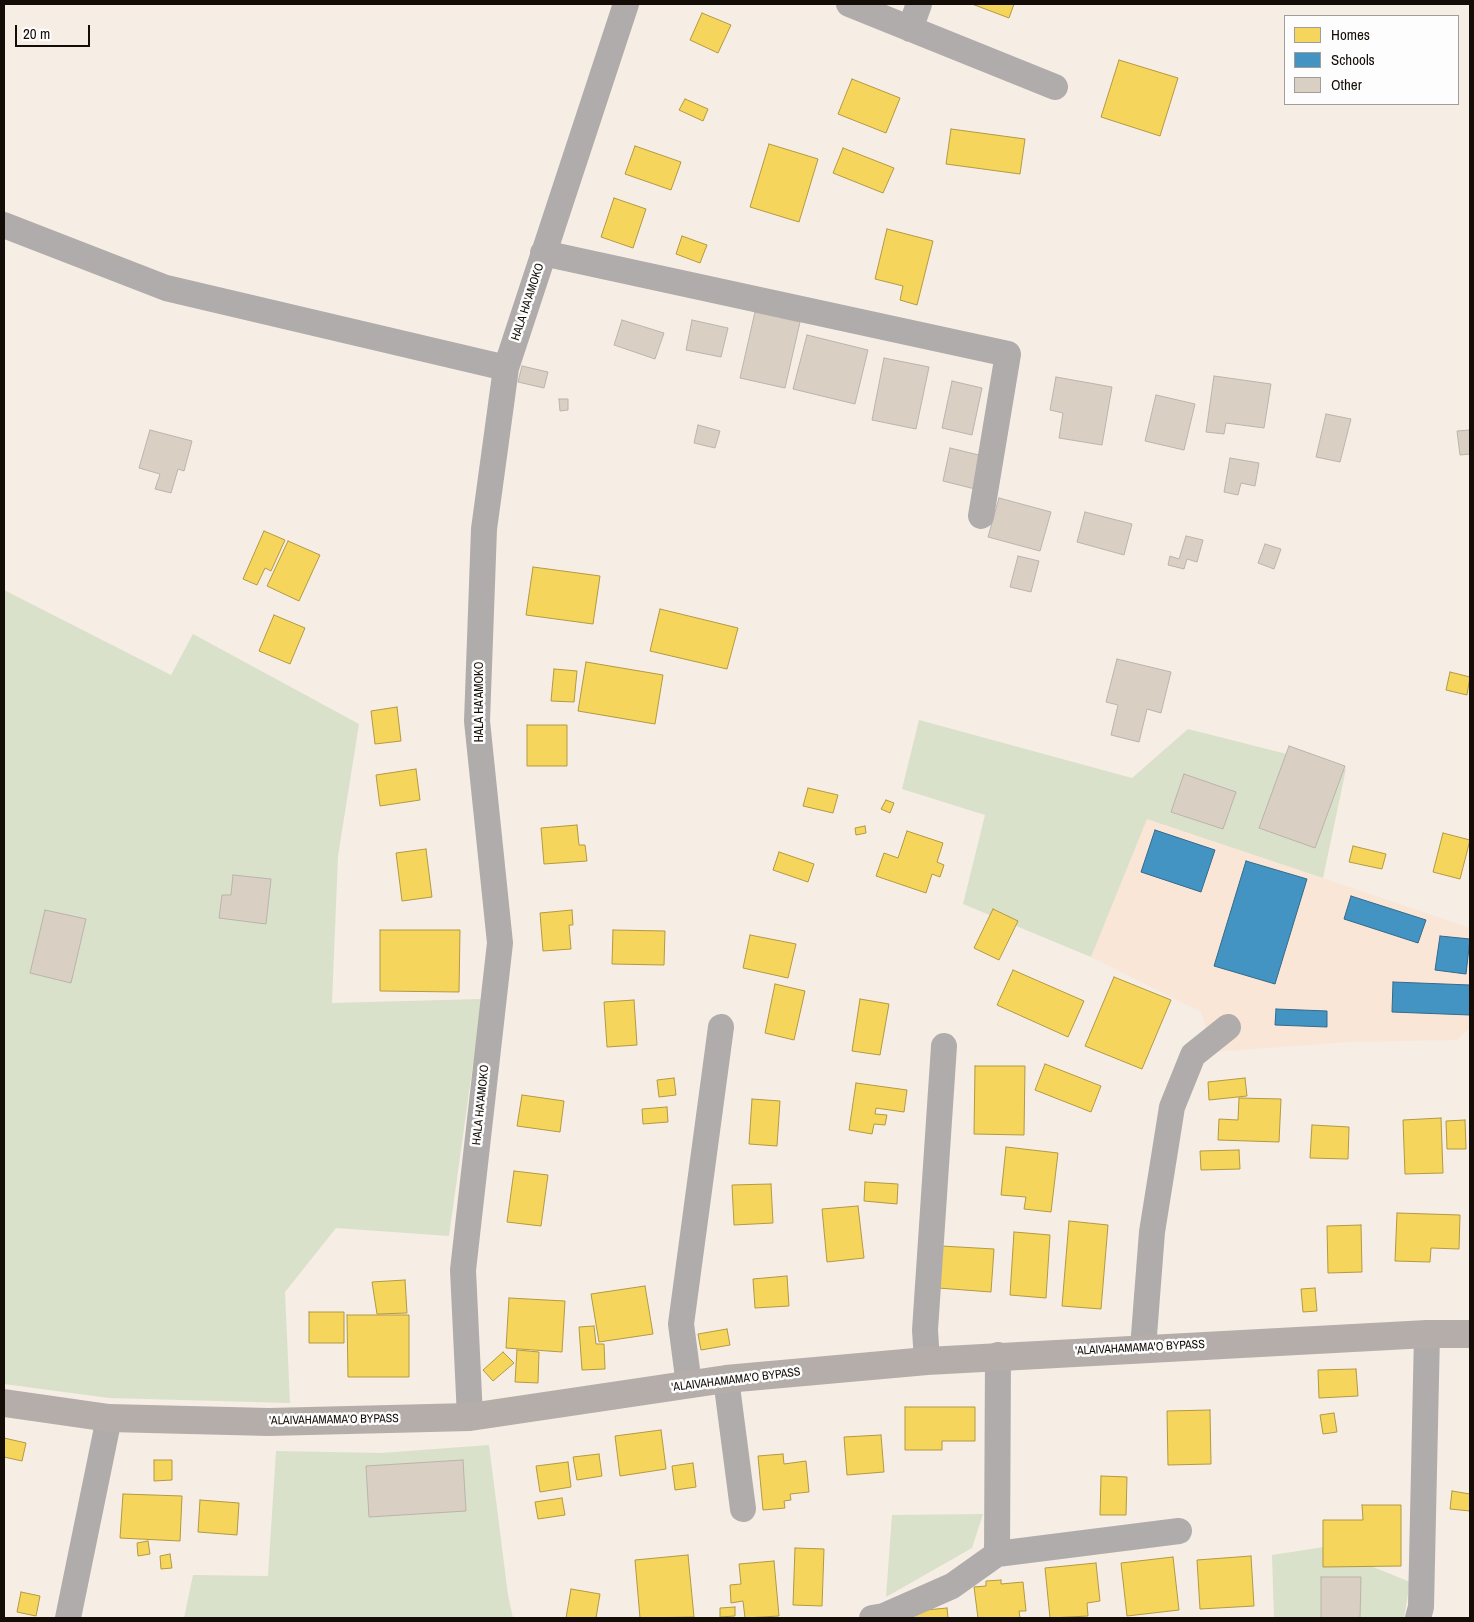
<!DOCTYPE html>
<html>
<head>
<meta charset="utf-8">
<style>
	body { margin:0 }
	#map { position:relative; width:1474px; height:1622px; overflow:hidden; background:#f6ede5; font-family:"Archivo Narrow",sans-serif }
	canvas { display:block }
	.frame { position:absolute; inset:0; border:5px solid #140d07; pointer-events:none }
	.legend { position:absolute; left:1284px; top:15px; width:175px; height:90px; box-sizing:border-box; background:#fdfdfd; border:1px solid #a09d9b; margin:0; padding:6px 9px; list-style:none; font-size:15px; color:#140d07 }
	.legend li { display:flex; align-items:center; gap:10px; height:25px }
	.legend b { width:25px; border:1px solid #a09d9b }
	.scale { position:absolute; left:15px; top:25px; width:75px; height:22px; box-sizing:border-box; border:2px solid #140d07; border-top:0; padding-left:6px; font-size:15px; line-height:18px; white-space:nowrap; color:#140d07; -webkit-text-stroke:4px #fdfdfd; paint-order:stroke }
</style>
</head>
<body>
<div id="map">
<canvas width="1474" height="1622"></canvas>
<div class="frame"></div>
<ul class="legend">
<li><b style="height:14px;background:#f6d55c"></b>Homes</li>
<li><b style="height:14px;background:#4393c3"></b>Schools</li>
<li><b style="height:14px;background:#dacfc3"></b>Other</li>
</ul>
<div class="scale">20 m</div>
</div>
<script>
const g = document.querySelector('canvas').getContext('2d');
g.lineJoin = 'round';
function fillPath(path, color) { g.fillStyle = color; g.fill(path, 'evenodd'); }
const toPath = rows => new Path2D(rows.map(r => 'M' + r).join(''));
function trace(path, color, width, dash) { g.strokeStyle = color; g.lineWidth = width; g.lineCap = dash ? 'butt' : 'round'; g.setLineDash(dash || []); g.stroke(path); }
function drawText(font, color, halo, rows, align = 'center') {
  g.font = font + ' "Archivo Narrow",sans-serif'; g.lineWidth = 5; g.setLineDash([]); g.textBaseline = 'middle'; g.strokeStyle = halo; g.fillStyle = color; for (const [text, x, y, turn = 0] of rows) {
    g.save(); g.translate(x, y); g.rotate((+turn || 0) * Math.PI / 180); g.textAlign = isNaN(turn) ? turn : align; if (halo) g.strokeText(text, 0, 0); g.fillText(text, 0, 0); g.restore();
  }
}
fillPath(toPath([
	[1147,818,1470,928,1470,1028,1457,1040,1350,1042,1213,1052,1201,1012,1091,957]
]), '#f9e6d6');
fillPath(toPath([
	[4,590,171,675,193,634,359,724,338,856,332,1003,482,999,449,1236,336,1228,285,1292,290,1403,109,1398,4,1384],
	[919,720,1132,778,1188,729,1346,769,1323,878,1147,819,1091,957,963,904,985,815,902,789],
	[489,1445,508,1595,513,1618,184,1618,193,1575,268,1576,276,1451,381,1453],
	[983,1514,972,1548,886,1597,892,1515],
	[1324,1547,1410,1582,1404,1618,1274,1618,1272,1555]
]), '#d9e1ca');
const homes = toPath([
	[972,4,1014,4,1009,18,972,4],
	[702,13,731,25,718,53,690,40,702,13],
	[1119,60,1178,78,1160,136,1101,117,1119,60],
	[852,79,900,98,886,133,838,114,852,79],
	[685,99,708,109,703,121,679,110,685,99],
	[951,129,1025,139,1020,174,946,164,951,129],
	[769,144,818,159,799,222,750,207,769,144],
	[635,146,681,162,671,190,625,174,635,146],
	[843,148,894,168,883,193,833,173,843,148],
	[614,198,646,209,633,248,601,237,614,198],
	[887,229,933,241,917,305,900,300,903,286,875,279,887,229],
	[682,236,707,245,700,263,676,254,682,236],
	[264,531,285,540,271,571,265,568,257,585,243,579,264,531],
	[288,541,320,555,299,601,267,586,288,541],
	[533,567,600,576,593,624,526,615,533,567],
	[660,609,738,628,727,669,650,651,660,609],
	[274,615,305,628,290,664,259,651,274,615],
	[586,662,663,675,655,724,578,711,586,662],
	[554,669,577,671,574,702,551,701,554,669],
	[1450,672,1470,677,1467,695,1446,690,1450,672],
	[397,707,401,741,375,744,371,711,397,707],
	[527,725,567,725,567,766,527,766,527,725],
	[416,769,420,800,380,806,376,775,416,769],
	[808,788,838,795,833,813,803,806,808,788],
	[886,800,894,803,890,813,881,809,886,800],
	[577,825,579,845,585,845,587,861,544,864,541,828,577,825],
	[865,826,866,833,856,835,855,828,865,826],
	[907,831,943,843,937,862,944,865,940,877,932,874,926,893,876,876,884,853,898,858,907,831],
	[1443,833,1470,840,1460,879,1433,872,1443,833],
	[1353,846,1386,854,1382,869,1349,862,1353,846],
	[426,849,432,897,402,901,396,853,426,849],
	[779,852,814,864,808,882,773,870,779,852],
	[993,909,1018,921,999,960,974,948,993,909],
	[572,910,573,925,569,925,571,949,543,951,540,913,572,910],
	[380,930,460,930,459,992,380,991,380,930],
	[613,930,665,931,664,965,612,964,613,930],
	[750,935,796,944,788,978,743,968,750,935],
	[1013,970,1084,1001,1068,1037,997,1005,1013,970],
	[1114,977,1171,1000,1142,1069,1085,1046,1114,977],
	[775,984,805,991,794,1040,765,1033,775,984],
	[860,999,889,1004,880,1055,852,1051,860,999],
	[634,1000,637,1045,607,1047,604,1002,634,1000],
	[1045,1064,1101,1086,1091,1112,1035,1090,1045,1064],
	[975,1066,1025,1066,1024,1135,974,1134,975,1066],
	[674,1078,676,1095,659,1097,657,1080,674,1078],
	[1245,1078,1247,1096,1209,1100,1208,1082,1245,1078],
	[856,1083,907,1090,904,1112,876,1108,875,1114,887,1115,885,1125,874,1124,872,1134,849,1130,856,1083],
	[522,1095,564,1101,560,1132,517,1126,522,1095],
	[1239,1098,1281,1099,1279,1142,1218,1140,1219,1119,1238,1120,1239,1098],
	[752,1099,780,1101,777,1146,749,1144,752,1099],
	[667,1107,668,1122,643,1124,642,1109,667,1107],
	[1441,1118,1443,1173,1405,1174,1403,1120,1441,1118],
	[1465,1120,1466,1149,1447,1149,1446,1121,1465,1120],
	[1312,1125,1349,1127,1348,1159,1310,1158,1312,1125],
	[1006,1147,1058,1153,1051,1212,1024,1209,1026,1197,1001,1195,1006,1147],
	[1239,1150,1240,1169,1201,1170,1200,1151,1239,1150],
	[514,1171,548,1175,541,1226,507,1222,514,1171],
	[865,1182,898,1184,897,1204,864,1201,865,1182],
	[771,1184,773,1223,734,1225,732,1185,771,1184],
	[858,1206,864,1258,827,1262,822,1209,858,1206],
	[1397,1213,1460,1215,1459,1249,1431,1248,1430,1262,1395,1261,1397,1213],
	[1069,1221,1108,1225,1101,1309,1062,1306,1069,1221],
	[1361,1225,1362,1272,1328,1273,1327,1226,1361,1225],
	[1014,1232,1050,1235,1046,1298,1010,1295,1014,1232],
	[941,1246,994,1249,991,1292,938,1288,941,1246],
	[787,1276,789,1306,755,1308,753,1279,787,1276],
	[405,1280,407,1313,377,1314,372,1282,405,1280],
	[645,1286,653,1334,599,1342,591,1294,645,1286],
	[1315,1288,1317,1311,1303,1312,1301,1289,1315,1288],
	[509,1298,565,1301,562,1352,506,1348,509,1298],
	[309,1312,344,1312,344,1343,309,1343,309,1312],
	[347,1315,409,1315,409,1377,348,1377,347,1315],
	[594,1326,596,1344,604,1344,605,1369,582,1370,579,1327,594,1326],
	[727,1329,730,1345,701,1350,698,1334,727,1329],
	[517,1350,539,1352,538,1383,515,1382,517,1350],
	[503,1352,514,1363,493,1381,483,1370,503,1352],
	[1356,1369,1358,1396,1319,1398,1318,1370,1356,1369],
	[905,1407,975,1407,975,1441,942,1441,942,1450,905,1450,905,1407],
	[1210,1410,1211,1464,1168,1465,1167,1411,1210,1410],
	[1334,1413,1337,1432,1323,1434,1320,1415,1334,1413],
	[661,1430,666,1469,620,1476,615,1436,661,1430],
	[881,1435,884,1472,847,1475,844,1437,881,1435],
	[4,1438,26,1443,22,1461,4,1457,4,1438],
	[599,1454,602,1476,577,1480,573,1457,599,1454],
	[783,1454,784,1464,806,1461,809,1492,790,1494,791,1500,784,1501,785,1508,763,1510,758,1456,783,1454],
	[154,1460,172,1460,172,1480,154,1481,154,1460],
	[568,1462,571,1487,540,1492,536,1466,568,1462],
	[693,1463,696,1487,675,1490,672,1466,693,1463],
	[1101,1476,1127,1477,1126,1515,1100,1515,1101,1476],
	[1452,1491,1470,1494,1470,1511,1450,1509,1452,1491],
	[123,1494,182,1496,180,1541,120,1538,123,1494],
	[562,1498,565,1515,538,1519,535,1502,562,1498],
	[200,1500,239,1503,237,1535,198,1532,200,1500],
	[1362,1505,1401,1505,1401,1566,1323,1567,1323,1520,1363,1520,1362,1505],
	[148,1541,150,1554,138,1556,137,1543,148,1541],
	[795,1548,824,1549,822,1606,793,1605,795,1548],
	[170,1554,172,1568,161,1569,160,1556,170,1554],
	[688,1555,694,1617,640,1618,635,1560,688,1555],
	[1251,1556,1254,1606,1200,1609,1197,1560,1251,1556],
	[1173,1557,1179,1610,1127,1616,1121,1563,1173,1557],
	[774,1561,779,1616,745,1618,743,1601,731,1603,730,1585,741,1584,739,1564,774,1561],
	[1096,1563,1100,1601,1087,1603,1088,1616,1050,1618,1045,1568,1096,1563],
	[1001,1580,1001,1584,1023,1582,1026,1611,1019,1611,1020,1618,978,1618,974,1587,986,1586,986,1581,1001,1580],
	[571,1589,600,1594,596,1618,566,1618,571,1589],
	[21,1592,40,1596,36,1616,17,1612,21,1592],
	[735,1607,735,1616,720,1617,720,1608,735,1607],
	[947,1608,948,1618,906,1618,905,1612,947,1608]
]);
fillPath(homes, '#f6d55c');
trace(homes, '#b29942', 1);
const schools = toPath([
	[1155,830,1215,850,1201,892,1141,872,1155,830],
	[1246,861,1307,879,1275,984,1214,966,1246,861],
	[1351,896,1426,920,1418,943,1344,919,1351,896],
	[1440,936,1470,939,1466,974,1435,970,1440,936],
	[1393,982,1470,985,1470,1015,1392,1012,1393,982],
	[1276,1009,1327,1011,1327,1027,1275,1025,1276,1009]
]);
fillPath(schools, '#4393c3');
trace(schools, '#356b8b', 1);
const building = toPath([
	[755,312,800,322,785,388,740,378,755,312],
	[622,320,664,333,655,359,614,345,622,320],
	[692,320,728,328,721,357,686,350,692,320],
	[807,335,868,350,855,404,793,389,807,335],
	[884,358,929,367,916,429,872,420,884,358],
	[522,366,548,372,544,388,518,382,522,366],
	[1214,376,1271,384,1264,428,1226,423,1224,434,1206,432,1214,376],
	[1056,377,1112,387,1102,445,1059,438,1063,413,1050,410,1056,377],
	[952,381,982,388,972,435,942,428,952,381],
	[1156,395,1195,404,1184,450,1145,441,1156,395],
	[559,399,568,399,568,410,560,411,559,399],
	[1326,414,1351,419,1340,462,1316,457,1326,414],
	[698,425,720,431,715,448,694,443,698,425],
	[150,430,192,441,184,471,178,469,171,493,155,489,160,474,139,468,150,430],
	[1470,430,1470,454,1460,455,1457,431,1470,430],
	[950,448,983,456,975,489,943,481,950,448],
	[1230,458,1259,463,1255,486,1241,483,1238,495,1224,492,1230,458],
	[999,498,1051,512,1040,551,988,537,999,498],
	[1085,512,1132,524,1124,555,1077,542,1085,512],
	[1186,536,1203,540,1197,562,1187,559,1184,569,1168,565,1170,556,1179,559,1186,536],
	[1265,544,1281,549,1274,569,1258,563,1265,544],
	[1018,556,1039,561,1031,592,1010,587,1018,556],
	[1117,659,1171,672,1161,713,1147,709,1139,742,1111,735,1118,705,1106,702,1117,659],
	[1289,746,1345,766,1315,848,1259,828,1289,746],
	[1184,774,1236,792,1223,829,1171,812,1184,774],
	[233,875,271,879,266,924,219,918,222,895,231,895,233,875],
	[45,910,86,919,71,983,30,973,45,910],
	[463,1460,466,1511,369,1517,366,1466,463,1460],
	[1321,1577,1361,1577,1360,1618,1321,1618,1321,1577]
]);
fillPath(building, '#dacfc3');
trace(building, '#bbb3ac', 1);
trace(toPath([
	[849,4,1055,87],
	[910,29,919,4],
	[4,225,166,288,506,368],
	[543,253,1008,354,981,516],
	[1143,1348,1152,1232,1172,1107,1193,1055,1228,1027],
	[927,1361,925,1330,944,1046],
	[726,1379,743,1509],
	[689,1385,681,1324,721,1027],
	[470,1417,463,1270,500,943,477,721,484,529,506,368,626,4],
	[997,1554,998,1355],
	[68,1618,109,1418],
	[872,1618,884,1616,952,1586,997,1554,1179,1531],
	[1418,1618,1421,1607,1427,1334]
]), '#b0acab', 26);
trace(toPath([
	[4,1403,109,1418,269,1422,470,1417,726,1379,927,1361,1427,1334,1470,1334]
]), '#b5adaa', 28);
drawText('12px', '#140d07', '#fdfdfd', [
	["HALA HA'AMOKO",528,302,-72],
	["HALA HA'AMOKO",480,702,-90],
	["HALA HA'AMOKO",481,1105,-84],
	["'ALAIVAHAMAMA'O BYPASS",1140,1348,-3],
	["'ALAIVAHAMAMA'O BYPASS",736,1380,-7],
	["'ALAIVAHAMAMA'O BYPASS",334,1420,-1]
]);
</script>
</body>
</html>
